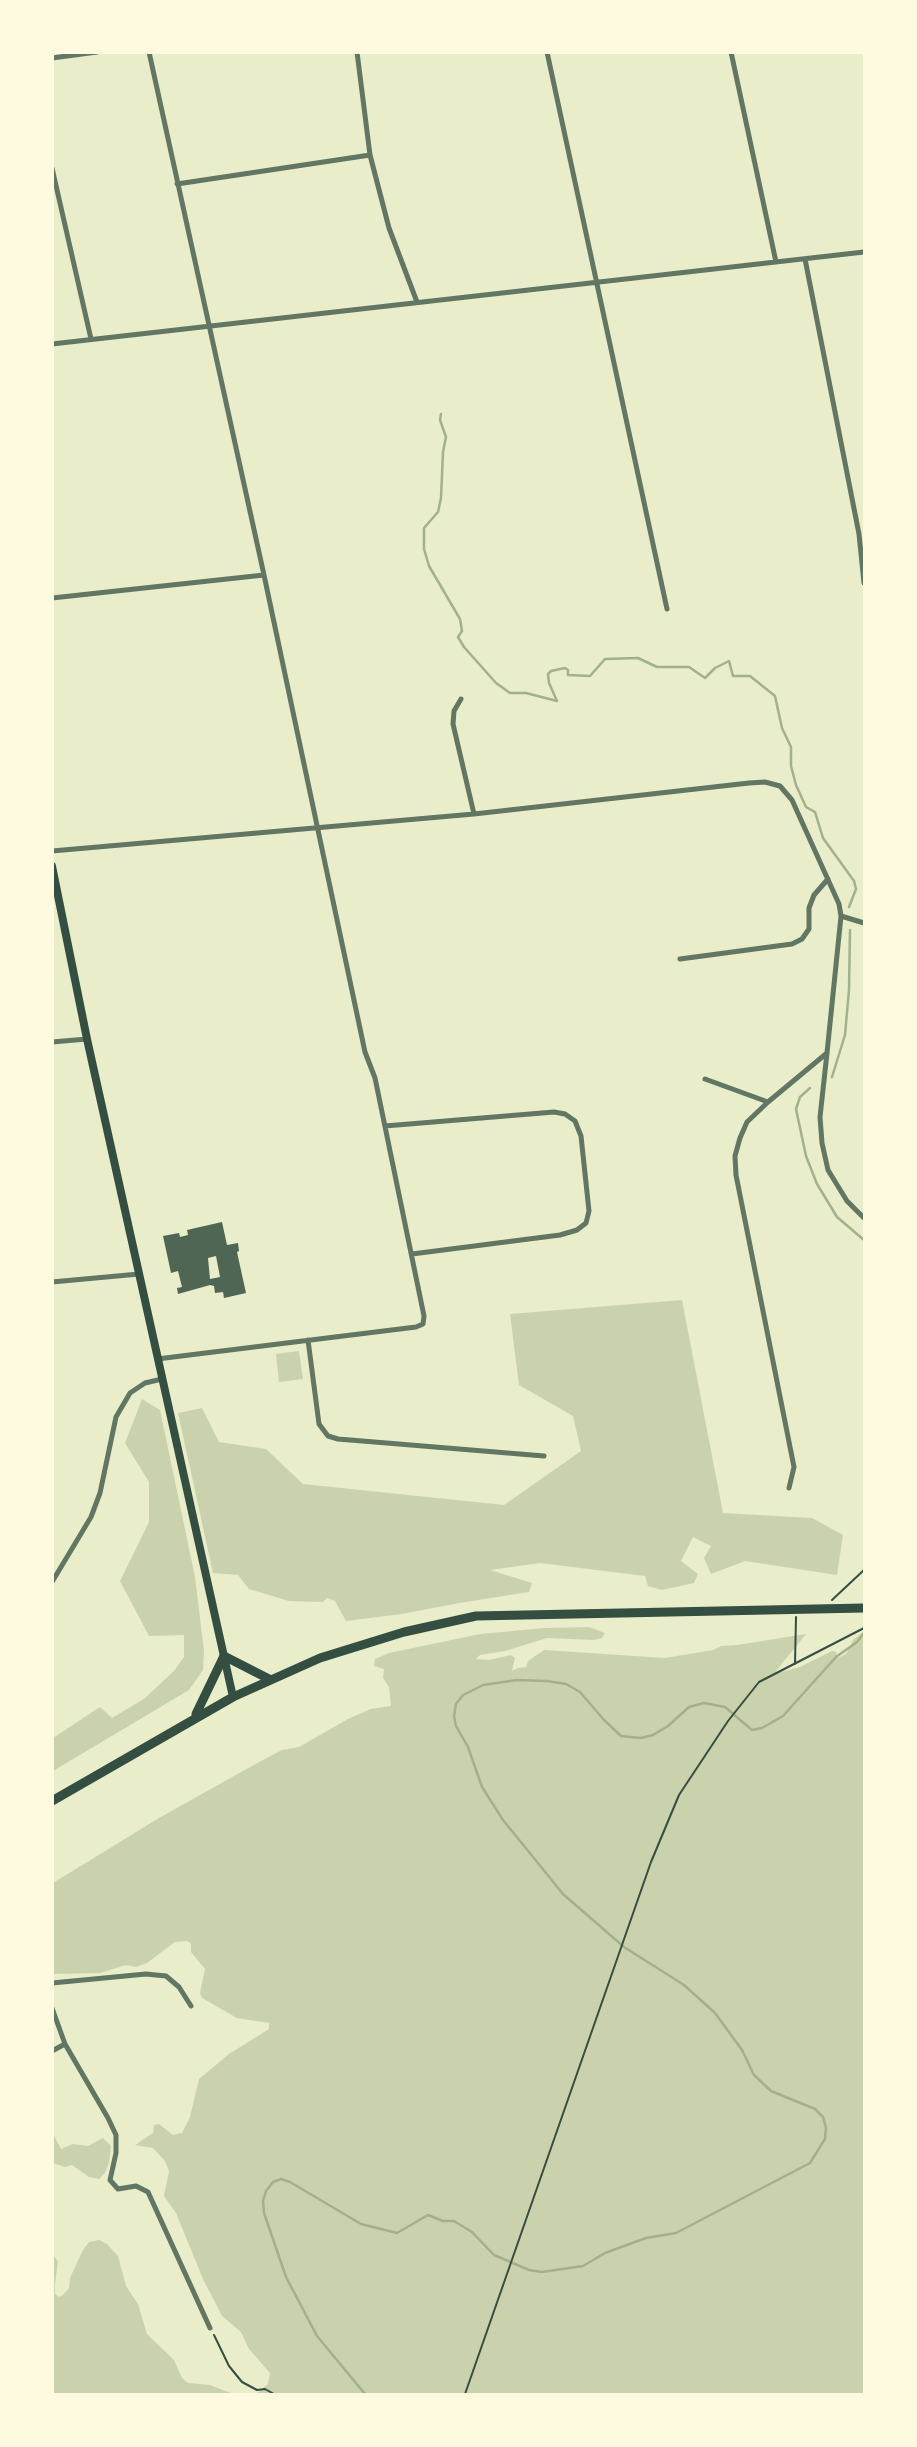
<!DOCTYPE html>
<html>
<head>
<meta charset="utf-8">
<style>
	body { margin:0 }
	#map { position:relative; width:917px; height:2447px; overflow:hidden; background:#e9edc9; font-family:Lato,sans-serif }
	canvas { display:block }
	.frame { position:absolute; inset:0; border:54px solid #fefae0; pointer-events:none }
</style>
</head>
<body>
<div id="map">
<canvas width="917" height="2447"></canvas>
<div class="frame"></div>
</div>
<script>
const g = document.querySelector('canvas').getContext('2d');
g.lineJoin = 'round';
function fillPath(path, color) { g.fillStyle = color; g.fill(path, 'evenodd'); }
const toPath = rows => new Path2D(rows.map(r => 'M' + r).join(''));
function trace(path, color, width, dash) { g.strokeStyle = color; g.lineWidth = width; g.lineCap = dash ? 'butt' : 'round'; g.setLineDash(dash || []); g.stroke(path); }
fillPath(toPath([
	[682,1300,723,1513,812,1518,843,1535,837,1575,745,1561,711,1574,704,1558,711,1546,693,1537,681,1561,698,1574,694,1583,662,1590,648,1586,645,1576,540,1563,490,1570,532,1583,529,1592,459,1603,402,1614,346,1621,335,1601,327,1598,323,1602,289,1601,249,1589,238,1575,213,1573,178,1413,202,1408,219,1442,266,1449,303,1484,504,1505,581,1451,573,1416,519,1385,510,1314],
	[299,1351,303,1379,279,1382,276,1354],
	[142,1399,160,1410,195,1577,204,1651,203,1670,189,1690,53,1771,53,1738,100,1707,112,1718,144,1699,174,1671,184,1657,184,1635,149,1636,120,1581,149,1522,149,1482,125,1443],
	[589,1627,605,1633,602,1638,594,1640,547,1638,505,1651,480,1655,476,1659,489,1660,511,1655,515,1658,512,1671,518,1668,526,1667,528,1661,544,1650,665,1658,713,1650,721,1646,737,1645,806,1634,776,1671,778,1673,800,1667,832,1651,836,1652,838,1658,846,1654,853,1640,864,1631,864,2394,253,2394,256,2394,268,2384,270,2373,249,2349,241,2332,222,2316,203,2279,176,2213,164,2196,169,2171,165,2161,153,2148,135,2145,153,2133,154,2125,159,2124,173,2135,182,2133,190,2117,199,2079,229,2054,269,2029,269,2023,237,2018,202,1998,200,1993,205,1969,191,1952,191,1944,187,1941,175,1942,147,1963,136,1967,126,1965,100,1973,53,1974,53,1883,159,1818,259,1762,282,1750,299,1747,348,1719,371,1709,391,1706,389,1687,383,1678,384,1669,374,1666,375,1659,389,1653,480,1634,545,1628],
	[52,2132,61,2149,73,2144,88,2146,103,2138,111,2146,109,2163,105,2173,99,2179,89,2177,72,2165,65,2167,53,2163],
	[99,2240,107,2244,118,2256,126,2286,138,2304,147,2334,174,2360,182,2378,188,2383,210,2385,233,2394,53,2394,53,2254,58,2262,55,2284,55,2294,59,2297,63,2295,69,2288,70,2278,83,2250,89,2242]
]), '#cad2ad');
trace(toPath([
	[441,414,440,420,446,437,443,452,441,498,438,512,424,528,424,549,429,566,460,619,462,631,458,637,464,647,496,683,510,693,526,693,557,701,549,683,548,674,551,671,565,668,568,670,568,675,590,676,605,659,638,658,657,667,689,667,705,678,715,668,729,661,733,676,750,676,775,696,782,728,791,747,791,766,796,785,806,807,815,812,823,838,854,881,856,889,849,907],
	[832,1077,845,1035,849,990,850,930],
	[810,1088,800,1097,796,1109,806,1156,817,1184,837,1217,864,1240],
	[365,2394,317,2336,286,2277,264,2213,263,2201,266,2191,273,2182,281,2179,290,2182,361,2224,397,2233,428,2215,443,2221,454,2221,472,2232,494,2255,529,2270,542,2272,583,2266,605,2253,646,2238,676,2233,810,2163,825,2139,826,2128,823,2117,815,2109,771,2091,754,2075,742,2050,715,2013,684,1985,624,1947,563,1894,503,1820,482,1787,468,1747,456,1726,454,1716,456,1704,463,1695,483,1685,517,1680,547,1681,566,1684,580,1692,604,1720,621,1736,641,1738,653,1735,668,1726,689,1707,704,1703,725,1707,752,1730,762,1728,783,1716,836,1657,857,1642,864,1633]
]), '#a3b18a', 2.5);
fillPath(toPath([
	[222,1222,227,1245,238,1243,239,1251,237,1252,246,1293,224,1298,223,1292,215,1293,214,1286,210,1285,178,1294,177,1288,182,1287,178,1271,171,1273,163,1236,179,1233,180,1237,188,1235,187,1230],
	[216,1256,220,1277,210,1279,208,1258]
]), '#4f6655');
trace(toPath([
	[832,1600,864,1570],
	[795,1664,796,1617],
	[214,2335,229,2366,242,2382,257,2390,265,2389,274,2394],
	[465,2394,651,1862,679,1795,728,1721,759,1682,864,1628]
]), '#344e41', 2);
trace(toPath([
	[149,52,264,575,365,1052,375,1078,424,1316,423,1324,416,1327,157,1359],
	[357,52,370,155,389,228,417,302],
	[547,52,667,609],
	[731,52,776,262],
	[52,58,97,52],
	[52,168,91,339],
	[177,184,370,155],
	[805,259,859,534,864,583],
	[52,344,864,252],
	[52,598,264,575],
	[461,699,454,711,453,724,474,814],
	[52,851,474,814,749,783,765,782,780,786,792,800,839,904,841,916,827,1053,768,1102,747,1122,740,1138,735,1156,736,1175,794,1467,789,1488],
	[841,916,864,923],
	[680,959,792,944,802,939,809,929,809,908,814,895,828,879],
	[52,1042,87,1039],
	[827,1053,820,1117,822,1143,828,1170,847,1201,864,1218],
	[705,1079,768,1102],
	[385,1126,554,1112,565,1114,575,1121,581,1136,589,1211,586,1223,577,1230,560,1235,412,1254],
	[52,1282,139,1274],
	[308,1340,319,1424,328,1436,338,1439,544,1456],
	[52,1582,91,1517,100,1493,116,1417,130,1393,145,1383,162,1379],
	[52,1983,146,1974,166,1976,179,1987,191,2006],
	[52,2008,65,2044,108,2118,116,2135,116,2153,110,2180,118,2189,136,2186,148,2192,210,2328],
	[52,2051,65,2044]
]), '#617663', 5);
trace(toPath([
	[52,866,87,1039,233,1697]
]), '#344e41', 8);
trace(toPath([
	[196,1718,196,1714,224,1656,271,1680],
	[52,1801,233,1697,320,1658,404,1632,476,1616,864,1608]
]), '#344e41', 9);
</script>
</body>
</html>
